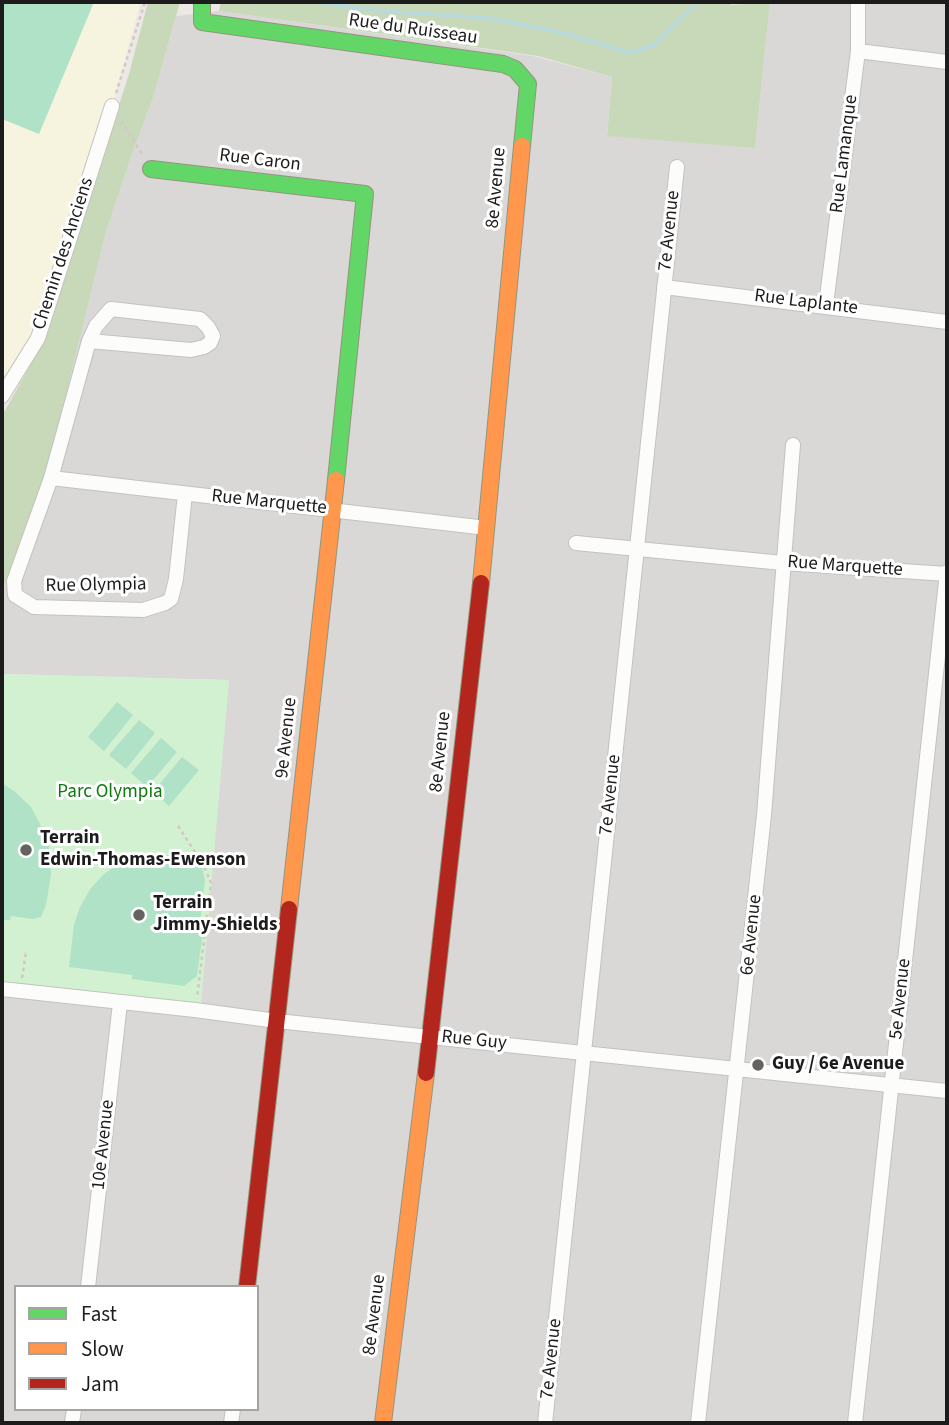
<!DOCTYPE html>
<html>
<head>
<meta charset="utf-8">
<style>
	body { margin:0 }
	#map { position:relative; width:949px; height:1425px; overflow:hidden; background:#ebe8e5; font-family:"Source Sans 3",sans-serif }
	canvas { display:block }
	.frame { position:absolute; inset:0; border:4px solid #1c1c1c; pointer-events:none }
	.legend { position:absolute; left:14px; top:1285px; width:245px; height:126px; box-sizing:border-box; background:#fff; border:2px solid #a4a4a4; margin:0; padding:9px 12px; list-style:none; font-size:21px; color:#1c1c1c }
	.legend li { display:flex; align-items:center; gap:14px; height:35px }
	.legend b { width:35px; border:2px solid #a4a4a4 }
</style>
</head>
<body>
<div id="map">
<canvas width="949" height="1425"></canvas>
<div class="frame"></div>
<ul class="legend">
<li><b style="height:9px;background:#63d668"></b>Fast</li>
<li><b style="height:9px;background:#ff974d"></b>Slow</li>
<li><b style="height:9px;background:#b3261e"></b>Jam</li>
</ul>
</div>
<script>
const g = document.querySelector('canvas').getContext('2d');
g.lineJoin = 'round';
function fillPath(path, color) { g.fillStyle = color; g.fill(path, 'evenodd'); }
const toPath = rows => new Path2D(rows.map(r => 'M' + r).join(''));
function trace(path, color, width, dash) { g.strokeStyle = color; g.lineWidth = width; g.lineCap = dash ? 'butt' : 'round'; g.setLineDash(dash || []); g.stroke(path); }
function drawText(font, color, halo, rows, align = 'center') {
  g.font = font + ' "Source Sans 3",sans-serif'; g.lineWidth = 6; g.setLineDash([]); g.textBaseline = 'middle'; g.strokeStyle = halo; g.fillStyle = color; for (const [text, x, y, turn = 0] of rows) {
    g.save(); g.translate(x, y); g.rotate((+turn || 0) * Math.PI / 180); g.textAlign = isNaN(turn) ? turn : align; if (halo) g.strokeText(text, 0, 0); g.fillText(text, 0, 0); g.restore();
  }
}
fillPath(toPath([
	[770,2,947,2,947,1423,2,1423,2,984,228,680,2,674,2,591,46,476,106,232,132,154,154,95,176,16,219,11,533,56,612,77,607,135,755,147],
	[16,1287,257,1287,257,1409,16,1409]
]), '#dad8d6');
fillPath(toPath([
	[2,2,141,2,112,106,38,338,2,396]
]), '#f6f3df');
fillPath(toPath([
	[148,2,180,2,154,95,132,154,106,232,46,476,2,591,2,416,43,342,129,74],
	[221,2,730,2,731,5,770,2,755,148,607,136,612,77,538,56,219,11]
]), '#c8d9ba');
fillPath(toPath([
	[2,674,229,680,201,1005,2,984]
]), '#d2f1d0');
fillPath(toPath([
	[2,2,94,2,39,134,2,119],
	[117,702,133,715,104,751,88,737],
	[139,720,155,733,126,769,109,755],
	[161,738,177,752,147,787,131,773],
	[182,757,199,770,169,806,153,792],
	[2,783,14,791,31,807,49,841,51,875,46,905,41,917,33,919,11,916,10,920,2,920],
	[148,855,180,855,196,858,202,867,205,880,200,923,204,924,197,976,184,986,132,979,132,975,69,967,74,925,80,907,91,888,104,874,117,865]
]), '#b0e2c8');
trace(toPath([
	[316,2,380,11,489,18,564,33,630,53,654,45,698,2]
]), '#b8dadf', 3.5);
const street = toPath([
	[858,51,947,62],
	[664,287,947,322],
	[826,305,858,51,858,2],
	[89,341,191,350,204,347,210,343,213,336,208,327,200,319,111,309,96,326,89,341,51,478,14,581,15,595,34,607,143,610,165,603,171,599,176,579,185,494],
	[2,396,38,338,112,106],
	[51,478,487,528],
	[576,543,783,563,947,574],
	[2,989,195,1010,277,1021,947,1091],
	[88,1287,120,1003],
	[72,1423,74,1409],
	[231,1423,233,1409],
	[545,1423,677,167],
	[698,1423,764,815,793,445],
	[855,1423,947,572]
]);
const fast = toPath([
	[202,2,202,22,503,64,515,69,528,84,522,146],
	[151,169,365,194,336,480]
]);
const slow = toPath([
	[481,583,522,146],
	[289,909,336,480],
	[383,1423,426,1073]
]);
const jam = toPath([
	[426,1073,481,583],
	[247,1287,289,909]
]);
trace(street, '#c3c2c1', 16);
trace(fast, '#95947d', 18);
trace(slow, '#95947d', 18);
trace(jam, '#95947d', 18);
trace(toPath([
	[116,93,145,2],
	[121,121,142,154],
	[178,826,204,866,211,883,197,998],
	[22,978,26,952,24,952]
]), '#d6c6c4', 2.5, [3.5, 3.5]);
trace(street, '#fcfcfb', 14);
trace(fast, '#63d668', 16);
trace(slow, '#ff974d', 16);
trace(jam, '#b3261e', 16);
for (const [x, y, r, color] of [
	[26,850,7,"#646362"],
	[139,915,7,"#646362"],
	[758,1065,7,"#646362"]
]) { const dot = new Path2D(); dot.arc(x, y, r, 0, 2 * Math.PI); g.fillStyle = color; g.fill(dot); trace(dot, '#fff', 2.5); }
drawText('19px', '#1c1c1c', '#fff', [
	["Rue du Ruisseau",413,30,8],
	["Rue Lamanque",845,154,-83],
	["Rue Caron",260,161,7],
	["8e Avenue",497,188,-85],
	["7e Avenue",670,231,-84],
	["Chemin des Anciens",64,254,-72],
	["Rue Laplante",806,303,7],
	["Rue Marquette",269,503,6],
	["Rue Marquette",845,567,4],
	["Rue Olympia",96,586,-1],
	["9e Avenue",287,738,-84],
	["8e Avenue",441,752,-84],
	["7e Avenue",611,795,-84],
	["6e Avenue",752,935,-84],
	["5e Avenue",901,999,-84],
	["Rue Guy",474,1041,6],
	["10e Avenue",104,1145,-84],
	["8e Avenue",375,1315,-83],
	["7e Avenue",552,1359,-84]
]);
drawText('19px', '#0c7a0b', '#fff', [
	["Parc Olympia",110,793]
]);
drawText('bold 19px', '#1c1c1c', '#fff', [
	["Terrain",40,839],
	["Edwin-Thomas-Ewenson",40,861],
	["Terrain",153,904],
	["Jimmy-Shields",153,926],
	["Guy / 6e Avenue",772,1065]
], 'left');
</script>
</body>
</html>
